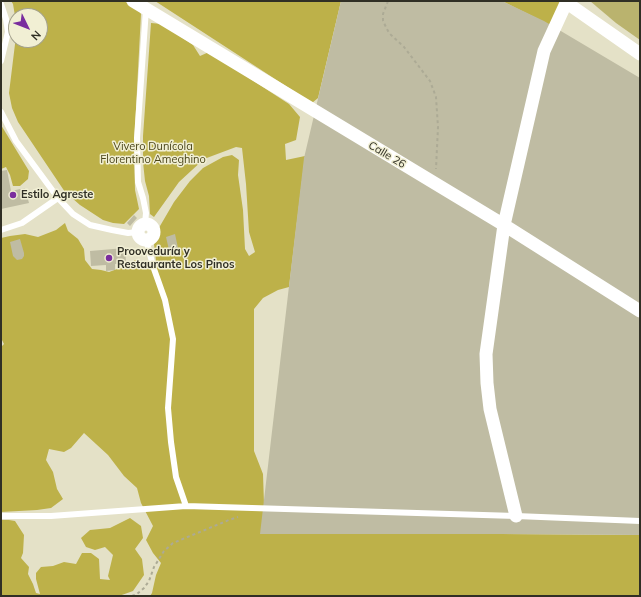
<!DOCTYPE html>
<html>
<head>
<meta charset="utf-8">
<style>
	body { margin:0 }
	#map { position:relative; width:641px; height:597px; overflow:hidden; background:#e4e1c7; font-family:Mulish,sans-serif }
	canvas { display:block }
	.frame { position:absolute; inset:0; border:2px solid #302f25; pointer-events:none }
	.north { position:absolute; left:8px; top:8px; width:40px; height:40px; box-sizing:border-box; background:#f1efd4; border:1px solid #a4a28e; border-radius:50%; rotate:133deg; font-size:11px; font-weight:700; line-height:16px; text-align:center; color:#302f25 }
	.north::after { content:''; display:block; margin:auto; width:14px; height:18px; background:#7a2d9e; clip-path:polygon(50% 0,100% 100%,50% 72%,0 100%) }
</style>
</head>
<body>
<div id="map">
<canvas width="641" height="597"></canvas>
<div class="frame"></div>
<div class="north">N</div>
</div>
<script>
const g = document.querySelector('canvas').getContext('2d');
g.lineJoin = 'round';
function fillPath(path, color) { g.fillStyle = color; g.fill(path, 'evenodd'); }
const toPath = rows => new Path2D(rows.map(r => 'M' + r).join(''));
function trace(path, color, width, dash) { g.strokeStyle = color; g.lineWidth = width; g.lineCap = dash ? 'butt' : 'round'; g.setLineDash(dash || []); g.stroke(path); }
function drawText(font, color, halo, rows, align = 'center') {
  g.font = font + ' Mulish,sans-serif'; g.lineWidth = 3; g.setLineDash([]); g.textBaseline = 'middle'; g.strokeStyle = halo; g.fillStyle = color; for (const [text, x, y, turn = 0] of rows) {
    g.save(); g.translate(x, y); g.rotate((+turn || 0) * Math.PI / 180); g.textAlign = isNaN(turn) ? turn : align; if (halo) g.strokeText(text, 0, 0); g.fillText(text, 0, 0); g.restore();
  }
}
fillPath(toPath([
	[590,1,640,1,640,40,616,23]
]), '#bab36e');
fillPath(toPath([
	[11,1,124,1,139,10,141,14,134,146,135,190,139,209,124,224,113,223,103,220,80,205,65,192,18,122,12,108,9,93,16,36,16,40,40,40,40,16,16,16,16,22,13,4],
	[155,1,341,1,318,98,312,103],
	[502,1,563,1,552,26],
	[151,23,162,24,193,45,200,56,209,52,289,104,300,117,296,140,285,144,286,160,305,156,289,287,278,290,263,298,254,309,254,451,263,474,264,504,502,534,640,535,640,596,150,596,152,593,156,575,161,563,153,553,146,540,153,526,141,503,137,488,124,476,108,455,84,433,71,448,64,452,49,449,46,460,53,472,57,489,63,499,51,508,37,510,1,512,1,347,4,344,1,338,1,238,10,236,25,234,38,237,56,230,65,223,68,231,78,239,84,249,85,260,92,269,101,270,109,272,128,265,135,260,143,266,156,261,154,244,160,226,174,202,190,181,203,168,223,157,232,155,239,160,238,175,243,210,245,249,249,256,255,252,249,232,246,184,242,148,236,147,204,159,179,182,154,217,150,214,149,196,145,181,143,162,143,136],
	[1,125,29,171,28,179,20,186,13,186,10,175,6,167,1,169],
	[130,518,141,526,143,538,135,549,142,559,144,575,133,591,119,596,1,596,1,520,9,520,15,521,24,535,23,553,21,558,29,567,28,574,33,584,36,593,40,594,36,579,36,573,41,567,53,566,64,562,76,564,82,553,91,553,99,559,100,579,110,580,108,576,113,555,105,547,95,550,86,547,81,538,90,530,110,528]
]), '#bdb149');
fillPath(toPath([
	[341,1,502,1,544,21,640,78,640,535,502,534,260,534,304,158],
	[7,170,11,191,25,188,29,203,1,209,1,193,2,193,1,171],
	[134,215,137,218,130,226,127,223],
	[175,234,178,248,169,250,166,237],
	[20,239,24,253,24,256,22,259,17,260,13,256,10,242],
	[125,248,126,263,115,264,115,270,106,271,106,265,91,266,90,251]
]), '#bfbca3');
trace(toPath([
	[388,1,383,14,383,21,389,33,404,47,430,81,436,97,438,127,436,169],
	[132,596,137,594,144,588,149,581,154,567,164,551,173,543,229,520,238,517]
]), '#acaa95', 2, [3, 3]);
trace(toPath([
	[1,4,6,19,8,32,1,61],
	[1,112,16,141,58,198,73,214,90,225,112,230,128,233,138,232],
	[145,224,146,213,143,198,138,182,137,138,146,9],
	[1,230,22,223,58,198],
	[146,240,154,269,165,300,173,339,168,408,171,442,176,477,186,506],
	[1,516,51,516,186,506,516,516,640,521]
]), '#fff', 6);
trace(toPath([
	[133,1,504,225,640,311],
	[567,3,640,54],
	'138 232a8 8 0 1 1 16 0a8 8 0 1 1-16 0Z',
	[516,516,490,409,487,383,486,354,504,225,544,51,567,1]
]), '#fff', 13);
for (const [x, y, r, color] of [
	[13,195,4,"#7a2d9e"],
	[109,258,4,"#7a2d9e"]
]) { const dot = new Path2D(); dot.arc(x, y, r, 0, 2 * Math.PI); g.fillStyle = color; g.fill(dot); trace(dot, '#f1efd4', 1.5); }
drawText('11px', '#4a451a', '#f1efd4', [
	["Vivero Dunícola",153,147],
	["Florentino Ameghino",153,160]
]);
drawText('11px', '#302f25', '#f1efd4', [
	["Calle 26",387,155,31]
]);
drawText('bold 11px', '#302f25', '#f1efd4', [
	["Estilo Agreste",21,195],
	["Prooveduría y",117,252],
	["Restaurante Los Pinos",117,265]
], 'left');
</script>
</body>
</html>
